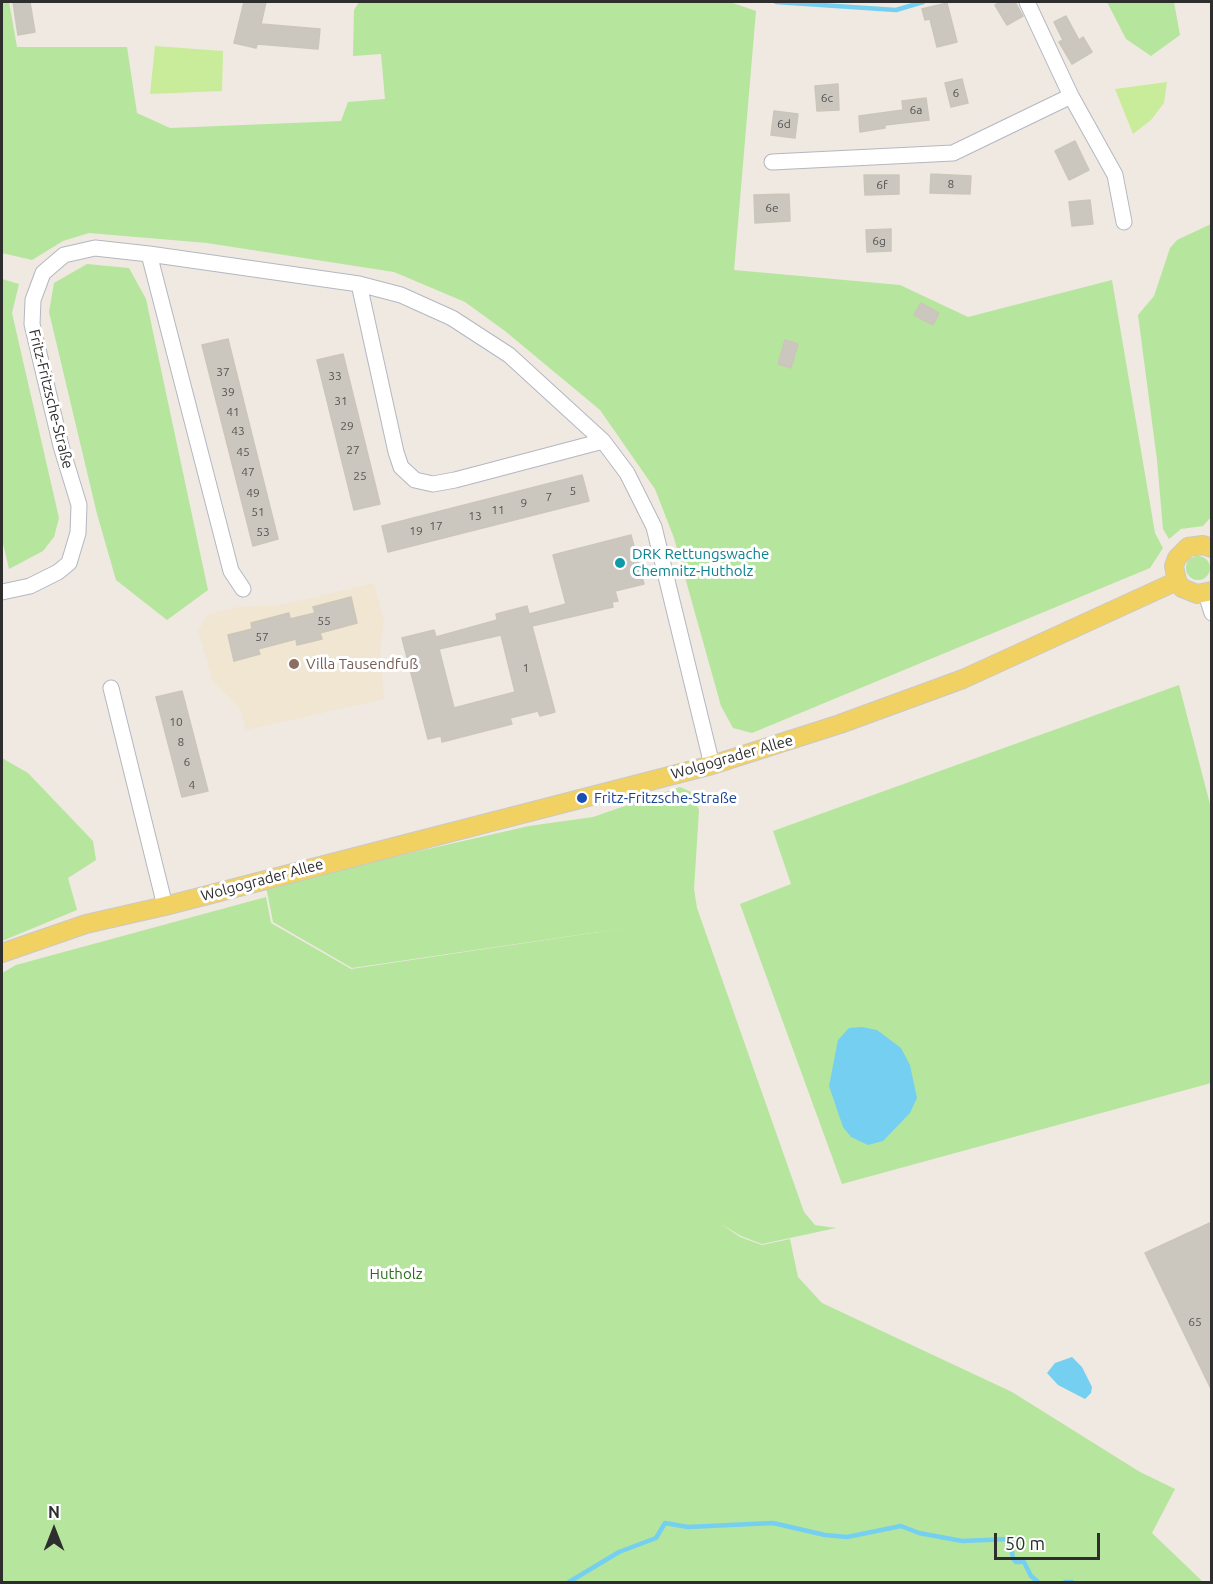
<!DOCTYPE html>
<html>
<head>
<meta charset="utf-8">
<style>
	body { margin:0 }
	#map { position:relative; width:1213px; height:1584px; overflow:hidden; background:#efe9e1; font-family:Ubuntu,sans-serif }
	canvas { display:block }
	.frame { position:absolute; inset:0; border:3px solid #2e2e2e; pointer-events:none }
	.north { position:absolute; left:24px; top:1500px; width:60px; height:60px; -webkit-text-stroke:4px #fff; paint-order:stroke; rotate:0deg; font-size:16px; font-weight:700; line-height:24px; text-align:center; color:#2e2e2e }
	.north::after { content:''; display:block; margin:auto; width:21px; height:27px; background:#2e2e2e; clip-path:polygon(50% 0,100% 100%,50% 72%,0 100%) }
	.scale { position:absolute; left:994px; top:1533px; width:106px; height:27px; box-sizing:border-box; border:3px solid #2e2e2e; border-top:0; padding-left:8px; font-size:18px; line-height:21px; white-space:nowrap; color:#2e2e2e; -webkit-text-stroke:4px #fff; paint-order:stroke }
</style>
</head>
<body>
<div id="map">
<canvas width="1213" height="1584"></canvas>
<div class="frame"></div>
<div class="north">N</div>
<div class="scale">50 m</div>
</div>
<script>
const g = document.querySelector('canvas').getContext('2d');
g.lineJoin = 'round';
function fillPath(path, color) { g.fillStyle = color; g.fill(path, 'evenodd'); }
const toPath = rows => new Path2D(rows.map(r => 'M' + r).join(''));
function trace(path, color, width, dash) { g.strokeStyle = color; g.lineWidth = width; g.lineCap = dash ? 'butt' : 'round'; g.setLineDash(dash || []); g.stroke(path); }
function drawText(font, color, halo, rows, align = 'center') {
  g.font = font + ' Ubuntu,sans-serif'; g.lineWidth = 6; g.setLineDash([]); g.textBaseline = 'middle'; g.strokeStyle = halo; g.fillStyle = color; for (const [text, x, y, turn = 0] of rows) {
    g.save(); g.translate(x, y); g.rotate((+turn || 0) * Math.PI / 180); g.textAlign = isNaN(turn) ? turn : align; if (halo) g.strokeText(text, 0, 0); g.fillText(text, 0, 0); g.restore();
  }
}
fillPath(toPath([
	[374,583,384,621,380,647,384,699,246,730,241,710,213,681,198,631,208,614,238,607,282,605]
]), '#f0e6d1');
fillPath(toPath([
	[2,2,9,2,17,47,127,47,137,113,170,128,341,121,348,102,385,99,381,54,353,56,354,10,359,2,730,2,756,11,734,270,900,285,968,317,1112,280,1155,533,1163,548,1150,568,752,733,733,728,721,706,674,538,655,489,600,410,505,331,465,302,394,272,207,243,89,233,63,241,32,260,2,253],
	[1107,2,1174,2,1180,35,1151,56,1126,39],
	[1211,224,1211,517,1203,526,1181,529,1169,539,1163,529,1157,460,1138,315,1154,296,1170,248,1177,240],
	[87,264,129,268,146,299,208,590,167,620,116,580,97,514,49,312,54,283],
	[2,279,19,284,12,313,59,518,54,537,43,551,9,569,2,539],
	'1186 568a12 12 0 1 1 24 0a12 12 0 1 1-24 0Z',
	[1179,685,1211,808,1211,1083,842,1184,740,904,791,884,773,831],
	[2,758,28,773,93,841,96,860,68,878,77,910,2,941],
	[680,787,691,792,699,810,694,889,697,908,804,1212,815,1225,836,1228,762,1244,741,1236,721,1224,740,1237,762,1245,790,1239,798,1277,822,1303,1012,1392,1140,1472,1175,1489,1152,1533,1203,1582,2,1582,2,973,16,965,266,897,271,923,351,969,646,925,352,968,273,922,266,886,529,826,593,817]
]), '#b6e59e');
fillPath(toPath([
	[155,46,223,51,222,91,150,94],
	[1167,82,1164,103,1151,120,1133,134,1115,89]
]), '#c9ec9a');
fillPath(toPath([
	[862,1027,877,1030,901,1048,910,1065,917,1098,910,1113,883,1141,868,1145,851,1137,843,1127,829,1086,838,1040,849,1028],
	[1072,1357,1082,1367,1092,1387,1091,1393,1085,1399,1058,1385,1047,1373,1055,1363]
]), '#75cff0');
trace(toPath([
	[776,2,896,10,923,2],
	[569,1582,619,1552,656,1538,665,1523,688,1527,773,1523,825,1535,847,1537,901,1526,919,1533,962,1541,1010,1539,1013,1559,1016,1562,1024,1562,1031,1576,1038,1582],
	[1065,1582,1072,1582]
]), '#75cff0', 4.5);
const building = toPath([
	[13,2,30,2,35,32,18,35,13,2],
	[244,2,266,2,261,24,320,29,318,49,257,44,256,48,234,43,244,2],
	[1001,2,1015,2,1023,16,1007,25,995,5,1001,2],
	[947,3,957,42,937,47,930,19,925,20,922,9,947,3],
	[1066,16,1079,40,1083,37,1092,52,1072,64,1059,42,1063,40,1054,22,1066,16],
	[962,79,968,103,951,107,945,83,962,79],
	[838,84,839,110,817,111,815,86,838,84],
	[926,98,929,120,885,125,885,128,860,132,859,116,903,110,902,101,926,98],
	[774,111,798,114,795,138,771,135,774,111],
	[1075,141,1089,170,1069,180,1055,151,1075,141],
	[931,174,971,176,970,194,930,193,931,174],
	[864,175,899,175,899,194,865,195,864,175],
	[789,194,790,221,755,223,754,195,789,194],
	[1090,200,1093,224,1072,226,1069,202,1090,200],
	[891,229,891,251,867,252,866,230,891,229],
	[921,303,939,313,933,325,914,315,921,303],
	[228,339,278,539,253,546,202,345,228,339],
	[785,340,798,344,791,368,778,364,785,340],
	[343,354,380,504,354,510,317,360,343,354],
	[582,475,589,501,388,552,382,526,582,475],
	[631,535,644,584,615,591,618,601,612,602,613,607,532,626,555,712,540,716,538,711,510,718,512,724,442,742,441,736,428,739,402,638,434,630,436,637,497,620,496,614,508,611,527,606,529,614,566,604,553,555,631,535],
	[501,635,515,692,454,708,439,649,501,635],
	[351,597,357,623,320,633,322,639,297,645,296,639,258,649,260,654,234,661,228,635,252,629,251,623,289,613,290,619,315,613,313,607,351,597],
	[182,691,208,791,182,797,156,697,182,691],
	[1212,1222,1212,1391,1145,1253,1212,1222]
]);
fillPath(building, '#cbc7bf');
trace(building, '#cbc5ba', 1.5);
const minor = toPath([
	[1027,2,1071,96,1115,175,1124,222],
	[772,162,953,153,1071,96],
	[149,254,231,571,243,589],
	[359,284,396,452,401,467,415,480,433,484,455,480,603,441],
	[2,592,30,586,58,572,69,563,78,533,79,505,61,446,32,324,33,300,43,273,64,255,95,248,149,254,359,284,401,295,452,318,509,355,603,441,627,473,654,527,712,765],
	[1206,594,1212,613],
	[111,688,165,906]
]);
const major = toPath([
	[1212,548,1203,545,1188,547,1177,558,1174,566,1177,581,1182,588,1197,594,1212,591],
	[2,953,86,924,165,906,712,765,840,724,963,679,1177,581]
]);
trace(minor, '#b4b7c1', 17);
trace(major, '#c9c9c9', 20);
trace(minor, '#fff', 15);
trace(major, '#f2d163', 18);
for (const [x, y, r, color] of [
	[620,563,6,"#0f9aa8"],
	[294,664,6,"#8d6e63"],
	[582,798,6,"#1a4fb4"]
]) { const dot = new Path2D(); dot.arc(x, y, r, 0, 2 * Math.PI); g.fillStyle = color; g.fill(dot); trace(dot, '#fff', 2); }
drawText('12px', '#555452', null, [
	["6",956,93],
	["6c",827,98],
	["6a",916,110],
	["6d",784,124],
	["8",951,184],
	["6f",882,185],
	["6e",772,208],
	["6g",879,241],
	["37",223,372],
	["33",335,376],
	["39",228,392],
	["31",341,401],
	["41",233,412],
	["29",347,426],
	["43",238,431],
	["27",353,450],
	["45",243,452],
	["47",248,472],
	["25",360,476],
	["5",573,491],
	["49",253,493],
	["7",549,497],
	["9",524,503],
	["11",498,510],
	["51",258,512],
	["13",475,516],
	["17",436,526],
	["19",416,531],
	["53",263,532],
	["55",324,621],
	["57",262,637],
	["1",526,668],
	["10",176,722],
	["8",181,742],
	["6",187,762],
	["4",192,785],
	["65",1195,1322]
]);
drawText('15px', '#2e2e2e', '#fff', [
	["Fritz-Fritzsche-Straße",51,399,76],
	["Wolgograder Allee",732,757,-16],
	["Wolgograder Allee",262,880,-15]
]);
drawText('15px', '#0d838f', '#fff', [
	["DRK Rettungswache",632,554],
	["Chemnitz-Hutholz",632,571]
], 'left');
drawText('15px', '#785e54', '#fff', [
	["Villa Tausendfuß",306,664]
], 'left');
drawText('15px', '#164399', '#fff', [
	["Fritz-Fritzsche-Straße",594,798]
], 'left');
drawText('15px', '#2c6e1b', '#fff', [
	["Hutholz",396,1274]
]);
</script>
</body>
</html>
